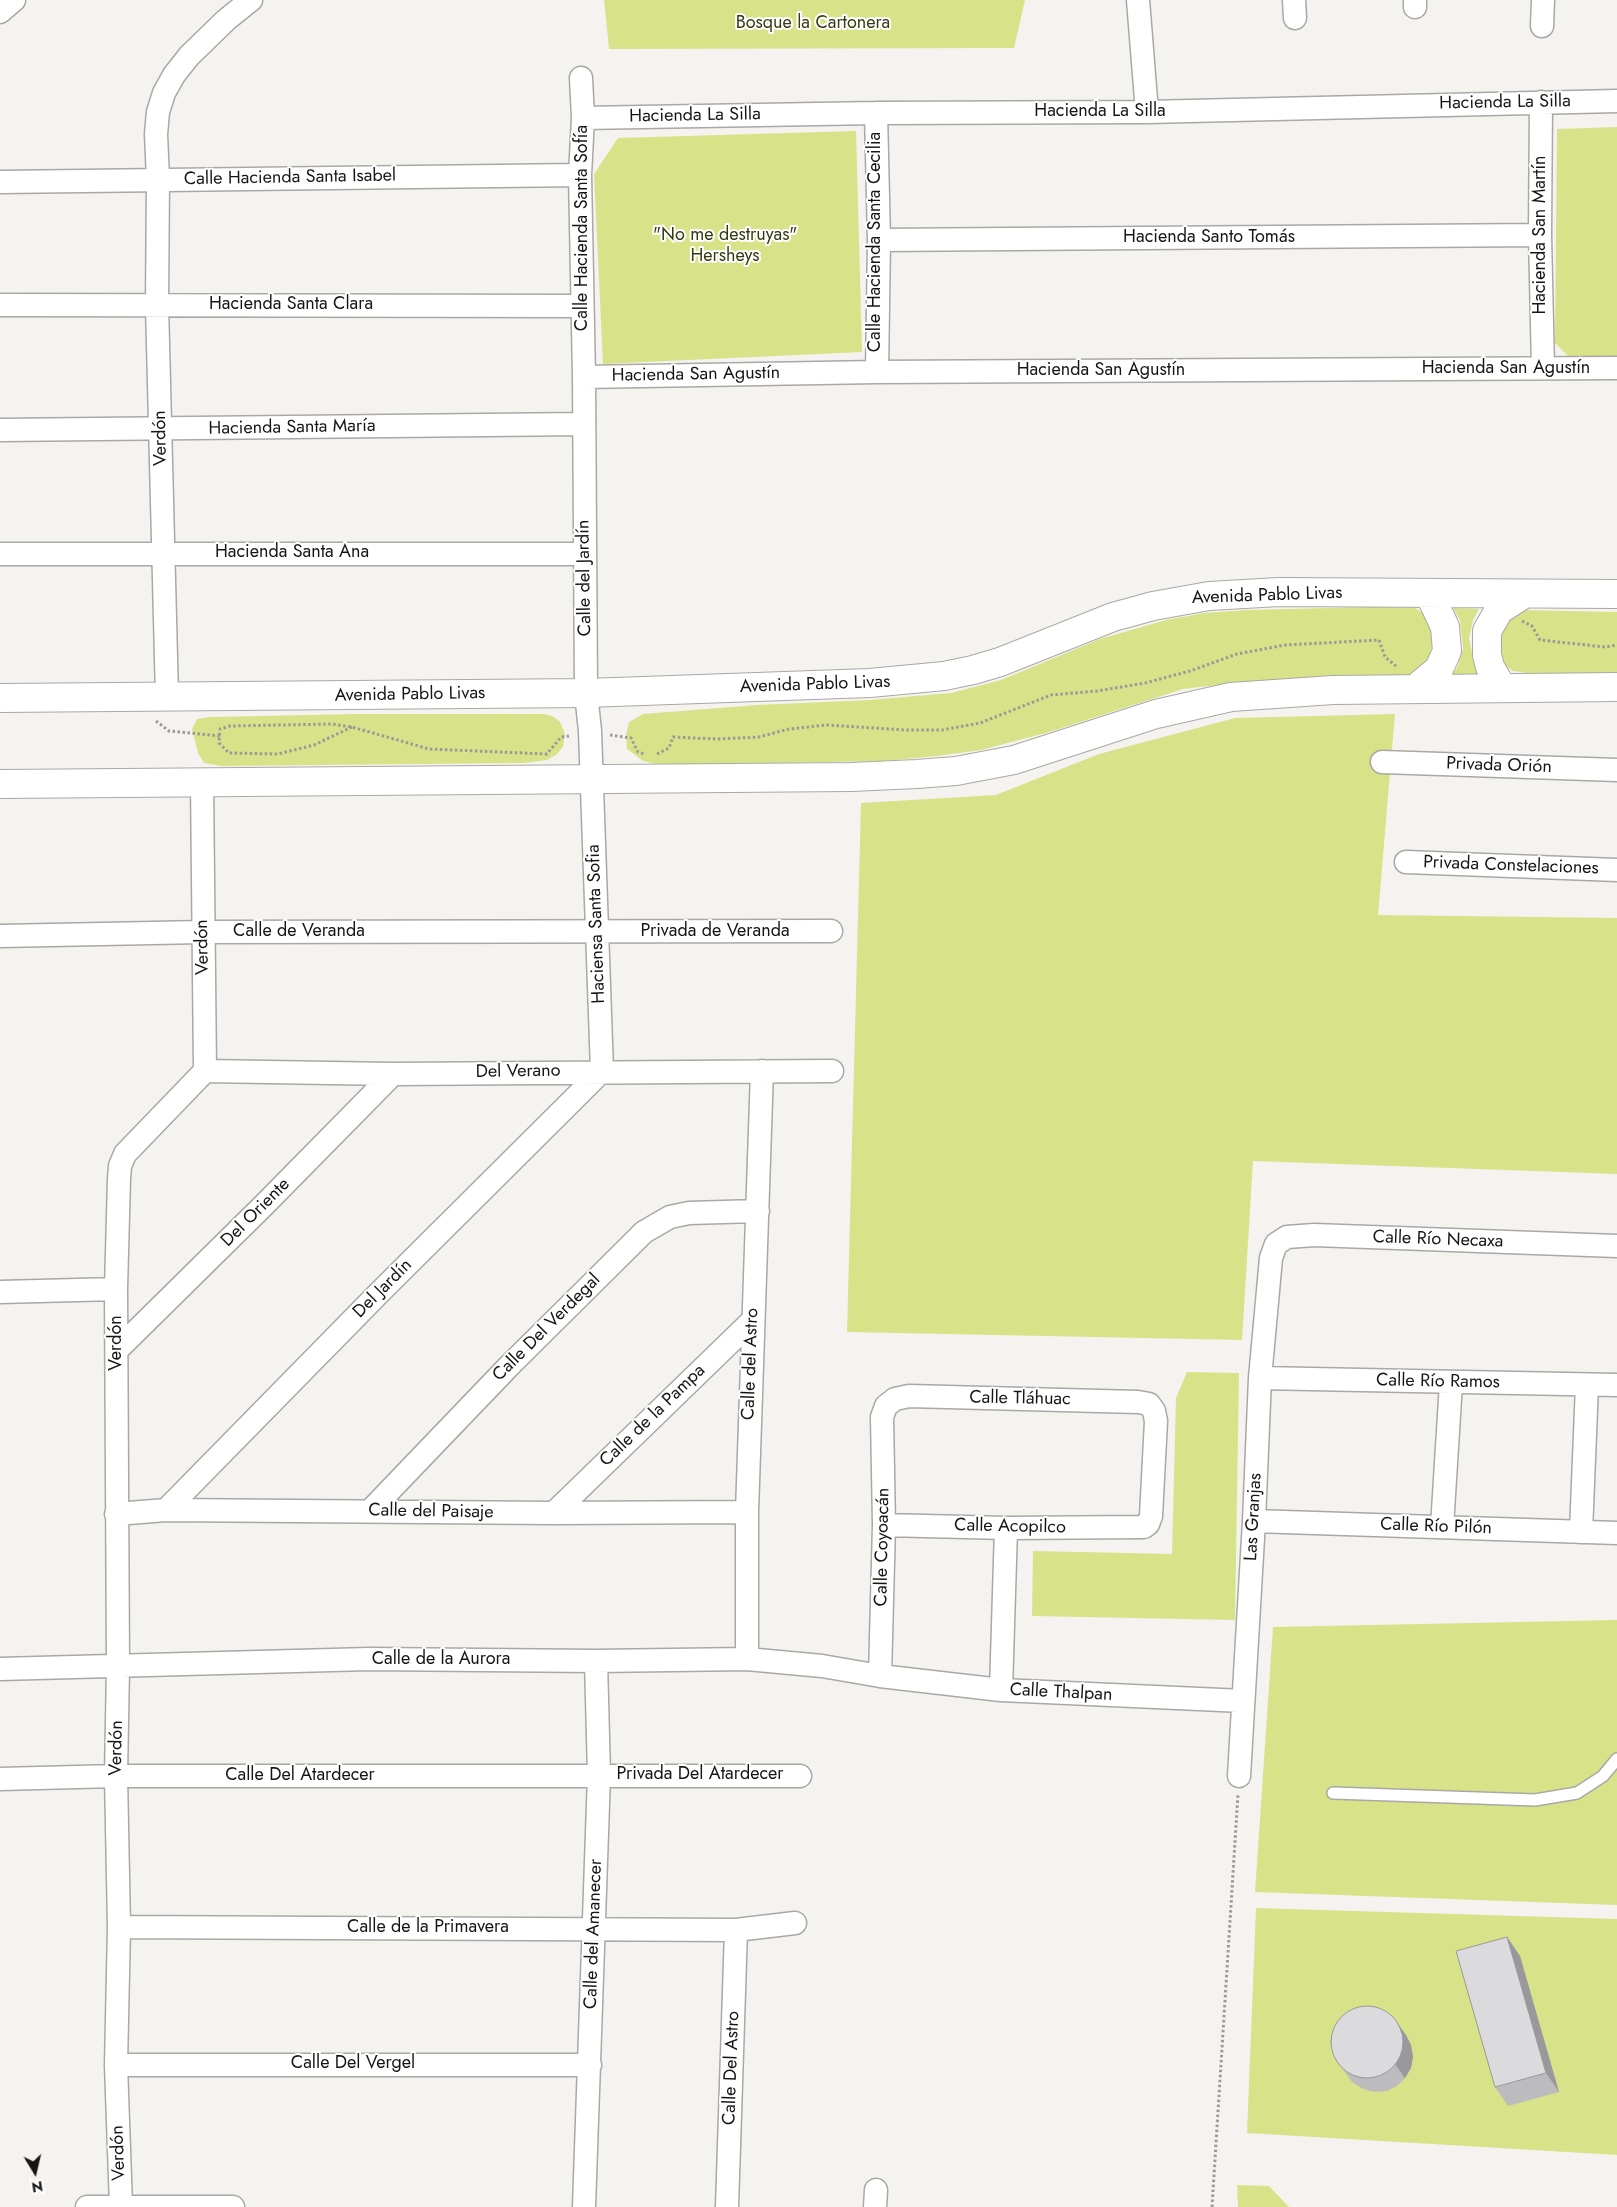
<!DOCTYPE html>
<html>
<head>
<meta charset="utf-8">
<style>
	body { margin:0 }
	#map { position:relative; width:1617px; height:2207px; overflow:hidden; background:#f5f3f0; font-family:Jost,sans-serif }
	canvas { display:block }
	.north { position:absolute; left:10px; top:2147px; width:50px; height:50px; -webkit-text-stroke:4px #fff; paint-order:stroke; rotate:171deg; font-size:14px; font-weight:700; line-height:20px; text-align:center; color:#161514 }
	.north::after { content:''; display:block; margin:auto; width:18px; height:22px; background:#161514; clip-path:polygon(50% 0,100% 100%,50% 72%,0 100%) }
</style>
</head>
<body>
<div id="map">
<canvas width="1617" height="2207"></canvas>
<div class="north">N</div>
</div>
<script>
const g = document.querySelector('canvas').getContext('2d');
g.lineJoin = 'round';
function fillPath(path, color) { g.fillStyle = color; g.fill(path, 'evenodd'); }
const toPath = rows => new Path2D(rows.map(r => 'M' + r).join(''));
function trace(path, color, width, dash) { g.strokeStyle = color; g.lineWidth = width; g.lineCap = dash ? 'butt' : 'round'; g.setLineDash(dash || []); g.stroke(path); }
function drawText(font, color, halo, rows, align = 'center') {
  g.font = font + ' Jost,sans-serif'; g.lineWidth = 4; g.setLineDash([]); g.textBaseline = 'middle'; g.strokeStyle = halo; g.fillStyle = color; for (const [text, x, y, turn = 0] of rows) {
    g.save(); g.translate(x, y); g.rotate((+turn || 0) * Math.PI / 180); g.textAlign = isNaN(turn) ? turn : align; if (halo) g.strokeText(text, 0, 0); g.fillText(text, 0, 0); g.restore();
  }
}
fillPath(toPath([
	[604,0,1025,0,1014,48,609,49],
	[1617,127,1617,358,1569,357,1555,343,1557,129],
	[856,131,862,352,603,364,594,174,618,138],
	[1370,607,1415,608,1424,614,1430,619,1436,654,1412,675,1298,679,1217,685,1183,689,1046,733,981,750,937,756,884,761,661,765,643,761,627,749,626,735,629,722,643,714,757,705,869,700,951,693,1001,680,1100,639,1166,620,1204,613,1247,610],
	[1453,608,1479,609,1473,620,1469,638,1473,658,1481,675,1450,676,1457,668,1463,649,1460,620],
	[1521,610,1617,612,1617,675,1527,673,1513,671,1503,664,1498,655,1497,636,1503,620],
	[356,714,545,714,554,717,560,722,565,734,563,747,556,755,547,760,523,763,221,766,204,763,198,753,192,729,197,719,210,717],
	[1395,714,1378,915,1617,918,1617,1174,1253,1161,1242,1340,847,1332,861,803,996,795,1099,754,1235,718],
	[1187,1372,1239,1373,1235,1620,1032,1616,1033,1551,1172,1554,1176,1398],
	[1617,1620,1617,1905,1255,1892,1273,1627],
	[1256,1908,1617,1919,1617,2155,1247,2133],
	[1237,2185,1269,2186,1289,2207,1238,2207]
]), '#d8e389');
const service = toPath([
	[1333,1793,1535,1800,1577,1793,1603,1776,1617,1759]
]);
const minor = toPath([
	[1138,0,1147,112],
	[1294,0,1295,18],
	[1415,0,1415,7],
	[0,12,14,0],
	[1542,26,1543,0],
	[1541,102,1540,235,1543,368],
	[876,113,879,240,877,372],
	[583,118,876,113,1147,112,1617,101],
	[0,182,580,175],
	[879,240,1540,235],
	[0,305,582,306],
	[584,377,877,372,1617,368],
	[0,430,583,424],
	[0,554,585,554],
	[167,697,157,305,158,179,156,134,158,112,164,93,174,75,189,56,226,20,251,0],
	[1382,762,1617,770],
	[1406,862,1617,870],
	[0,936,203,932,831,931],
	[205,1071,393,1074,832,1071],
	[0,1292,116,1289],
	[117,1350,264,1205,393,1074],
	[1260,1378,1617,1385],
	[166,1510,378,1294,602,1071,590,731,586,693,584,377,580,175,583,118,581,78],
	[370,1511,509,1366,644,1232,670,1217,689,1213,758,1211],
	[554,1513,753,1320],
	[116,1514,166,1510,554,1513,747,1512],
	[1254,1521,1617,1533],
	[1442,1527,1451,1383],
	[1581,1532,1587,1385],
	[747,1659,747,1512,762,1071],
	[0,1669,369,1659,596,1661,747,1659,822,1666,880,1676,1001,1690,1243,1701],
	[880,1676,884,1525,882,1417,886,1406,895,1399,909,1396,1138,1402,1149,1404,1154,1411,1156,1421,1151,1516,1148,1524,1144,1527,1006,1528,884,1525],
	[1001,1690,1006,1528],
	[1239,1776,1254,1521,1260,1378,1271,1258,1276,1244,1287,1237,1314,1235,1617,1246],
	[0,1779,116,1776,800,1776],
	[119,1927,736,1930,795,1923],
	[116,2065,590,2065],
	[121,2206,116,2065,119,1927,116,1776,118,1667,116,1289,119,1179,120,1166,125,1154,205,1071,202,781],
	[87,2207,233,2207],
	[584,2207,599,1775,596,1661],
	[727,2207,736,1930],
	[875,2207,876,2190]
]);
const secondary = toPath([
	[1502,688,1490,667,1487,655,1487,631,1499,610,1524,594],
	[1415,689,1439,669,1447,651,1445,627,1429,593],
	[0,698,586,693,870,683,944,676,973,670,1000,662,1113,617,1153,606,1209,596,1279,592,1617,594],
	[0,784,851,777,917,774,956,771,1014,760,1156,714,1231,697,1333,690,1617,687]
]);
trace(service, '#a9a8a5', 14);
trace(minor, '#a9a8a5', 25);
trace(secondary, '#a9a8a5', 30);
trace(toPath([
	[1522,621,1532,626,1540,640,1605,647,1617,645],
	[156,721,169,731,220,736],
	[352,727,314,745,278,754,229,753,219,743,220,729,230,726,332,724,352,727,429,749,547,754,561,737,569,736],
	[610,735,631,738,638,752,644,754],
	[657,754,669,748,673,737,717,739,759,737,789,729,827,725,905,730,942,730,980,723,1051,695,1097,691,1145,683,1190,671,1237,654,1285,645,1379,640,1385,657,1396,666],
	[1212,2207,1238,1794]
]), '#9c9a98', 3, [2.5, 2.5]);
trace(service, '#fff', 11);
trace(minor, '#fff', 22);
trace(secondary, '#fff', 28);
fillPath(toPath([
	[1507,1937,1520,1956,1559,2092,1508,2106,1495,2087],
	[1406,2035,1411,2045,1413,2057,1411,2068,1405,2078,1397,2086,1387,2091,1374,2092,1363,2089,1352,2082,1335,2058]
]), '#bcbcbf');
fillPath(toPath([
	[1507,1937,1520,1956,1559,2092,1546,2073],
	[1396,2021,1406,2035,1411,2045,1413,2057,1411,2068,1405,2078,1395,2064]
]), '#99999b');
const building = toPath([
	[1507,1937,1546,2073,1495,2087,1456,1951,1507,1937],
	'1331 2042a36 36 0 1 1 72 0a36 36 0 1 1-72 0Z'
]);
fillPath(building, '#dbdbde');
trace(building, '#99999b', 1);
drawText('18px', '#363a13', '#fff', [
	["Bosque la Cartonera",813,24],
	["\"No me destruyas\"",725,236],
	["Hersheys",725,257]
]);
drawText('18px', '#161514', '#fff', [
	["Hacienda La Silla",1505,103,-1],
	["Hacienda La Silla",1100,112],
	["Hacienda La Silla",695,116,-1],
	["Calle Hacienda Santa Isabel",290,178,-1],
	["Calle Hacienda Santa Sofía",583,228,-90],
	["Hacienda San Martín",1541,235,-90],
	["Hacienda Santo Tomás",1209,238],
	["Calle Hacienda Santa Cecilia",876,242,-90],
	["Hacienda Santa Clara",291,305],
	["Hacienda San Agustín",1506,369],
	["Hacienda San Agustín",1101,371],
	["Hacienda San Agustín",696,375,-1],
	["Hacienda Santa María",292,428,-1],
	["Verdón",161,438,-91],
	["Hacienda Santa Ana",292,553],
	["Calle del Jardín",585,578,-91],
	["Avenida Pablo Livas",1267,596,-2],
	["Avenida Pablo Livas",815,685,-2],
	["Avenida Pablo Livas",410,695,-1],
	["Privada Orión",1499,766,2],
	["Privada Constelaciones",1511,866,2],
	["Haciensa Santa Sofia",597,924,-92],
	["Calle de Veranda",299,932],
	["Privada de Veranda",715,932],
	["Verdón",203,947,-91],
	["Del Verano",518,1072,-1],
	["Del Oriente",256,1213,-45],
	["Calle Río Necaxa",1438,1240,2],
	["Del Jardín",383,1289,-45],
	["Calle Del Verdegal",547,1328,-45],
	["Verdón",117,1343,-90],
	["Calle del Astro",751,1364,-88],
	["Calle Río Ramos",1438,1382,1],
	["Calle Tláhuac",1020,1399,1],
	["Calle de la Pampa",653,1416,-44],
	["Calle del Paisaje",431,1512,1],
	["Las Granjas",1254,1517,-87],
	["Calle Acopilco",1010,1527,1],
	["Calle Río Pilón",1436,1527,2],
	["Calle Coyoacán",883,1547,-89],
	["Calle de la Aurora",441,1660],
	["Calle Thalpan",1061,1693,3],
	["Verdón",117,1748,-89],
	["Privada Del Atardecer",700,1775],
	["Calle Del Atardecer",300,1776],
	["Calle de la Primavera",428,1928],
	["Calle del Amanecer",594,1934,-88],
	["Calle Del Vergel",353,2064],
	["Calle Del Astro",732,2068,-88],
	["Verdón",119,2153,-92]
]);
</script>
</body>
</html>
